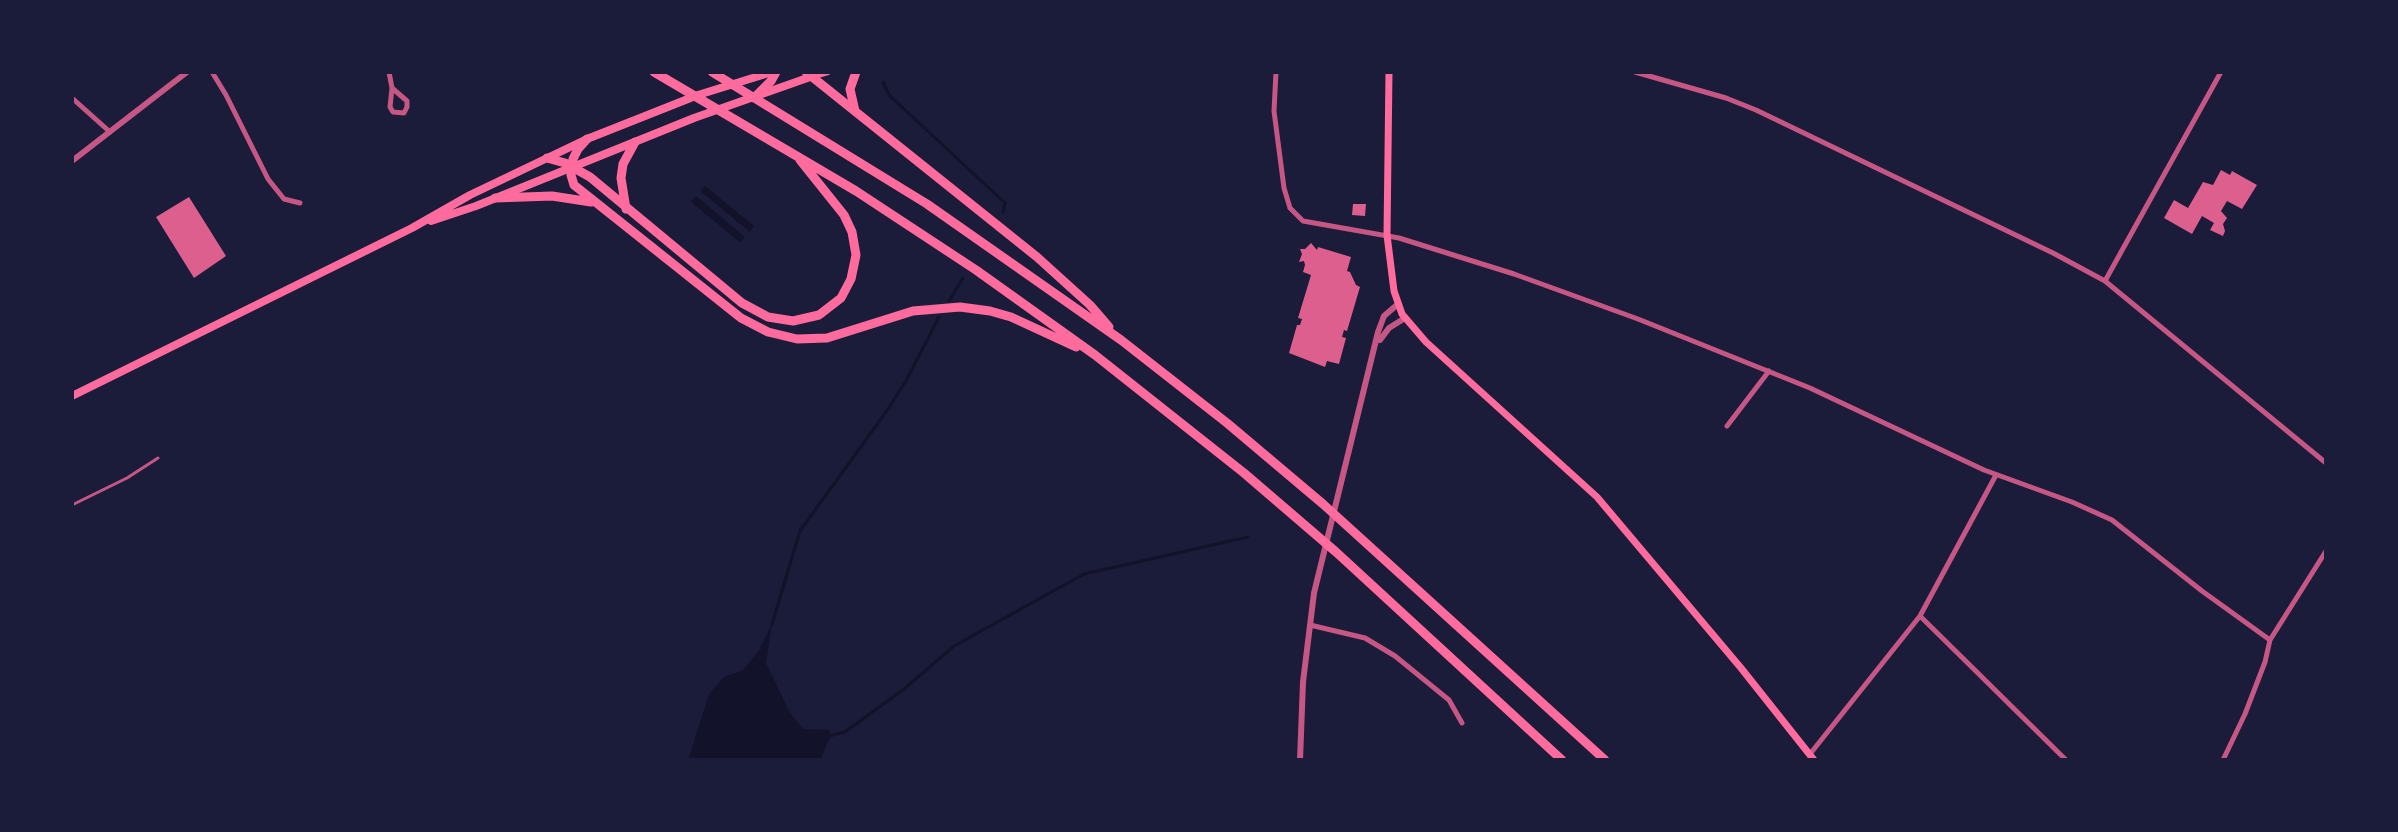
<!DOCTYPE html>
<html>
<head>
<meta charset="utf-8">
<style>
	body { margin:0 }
	#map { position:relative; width:2398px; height:832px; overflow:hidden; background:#1b1b3a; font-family:"Playfair Display",serif }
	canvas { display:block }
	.frame { position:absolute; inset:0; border:74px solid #1b1b3a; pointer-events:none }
</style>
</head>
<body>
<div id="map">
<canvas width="2398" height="832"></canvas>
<div class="frame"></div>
</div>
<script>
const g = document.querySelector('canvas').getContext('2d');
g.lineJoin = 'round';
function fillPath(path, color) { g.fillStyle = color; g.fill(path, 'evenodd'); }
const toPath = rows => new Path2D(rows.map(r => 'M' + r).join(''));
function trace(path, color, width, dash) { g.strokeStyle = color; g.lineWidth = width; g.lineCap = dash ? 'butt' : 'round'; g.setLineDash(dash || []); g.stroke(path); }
fillPath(toPath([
	[705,186,754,226,750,232,700,191],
	[696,196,745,237,741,243,691,202],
	[772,624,766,663,790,713,803,729,829,730,831,735,820,760,688,760,709,694,724,677,743,670,758,652]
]), '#12122b');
trace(toPath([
	[883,82,889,95,1005,203,1003,212],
	[949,301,963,278],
	[772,624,800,531,886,412,907,379,939,317],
	[829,736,845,732,904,689,954,646,1084,574,1248,537]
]), '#12122b', 3);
fillPath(toPath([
	[2221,170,2230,175,2232,171,2257,185,2242,209,2227,201,2221,211,2227,218,2223,224,2225,231,2223,236,2210,230,2214,223,2202,216,2192,234,2164,218,2174,200,2188,208,2203,182,2213,185],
	[189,197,226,256,194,278,156,217],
	[1353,204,1366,204,1365,216,1352,215],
	[1311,243,1317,250,1318,247,1351,257,1347,271,1350,272,1356,285,1360,287,1347,331,1344,330,1342,337,1346,338,1339,364,1327,361,1325,367,1289,353,1297,325,1300,325,1302,319,1298,318,1311,275,1303,272,1305,265,1304,261,1299,262,1302,254,1300,249,1305,249]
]), '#dd5f8e');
trace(toPath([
	[72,505,127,478,158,458]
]), '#c65784', 3);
trace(toPath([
	[212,72,226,95,268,179,284,199,300,203],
	[389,72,392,88,390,107,393,112,404,113,407,107,407,101,392,88],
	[1276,72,1274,111,1284,188,1290,208,1303,221,1399,238,1514,274,1638,319,1810,388,1984,470,2072,502,2112,520,2202,591,2270,640],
	[1635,72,1726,98,1756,110,2053,253,2105,281,2326,463],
	[72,98,110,132],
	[2105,281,2221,72],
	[1727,426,1769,371],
	[1920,616,2066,760],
	[1310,625,1365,638,1395,656,1449,700,1462,723],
	[1810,754,1920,616,1996,475],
	[2223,760,2245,714,2265,662,2270,640,2326,551]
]), '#c65784', 5);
trace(toPath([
	[72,161,187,72],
	[1380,340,1389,328,1405,318],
	[1300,760,1303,682,1314,593,1378,332,1384,316,1398,304]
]), '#c65784', 6);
trace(toPath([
	[1389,72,1387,235,1394,291,1402,314,1426,342,1597,497,1741,668,1814,760],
	[813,76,827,72]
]), '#ff6b9d', 7);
trace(toPath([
	[431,221,476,206,694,118,813,76],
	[72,396,412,228,470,195,587,139,698,95,772,72]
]), '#ff6b9d', 8);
trace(toPath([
	[654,72,856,191,976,270,1095,355,1244,473,1336,552,1562,760],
	[712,72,927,204,1121,340,1227,423,1323,504,1605,760],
	[806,72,1037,257,1090,305,1109,327],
	[754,98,771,81,776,72],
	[855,111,850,89,856,72],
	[587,139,578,149,573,159,571,175,574,185,741,318,768,332,797,339,827,338,913,311,960,307,990,311,1011,317,1076,347],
	[547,158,565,163,590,177,742,303,768,317,793,321,819,315,841,298,851,279,856,255,852,232,844,215,800,160],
	[495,198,552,196,591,202],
	[626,209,621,178,623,164,635,142]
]), '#ff6b9d', 9);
</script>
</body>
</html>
